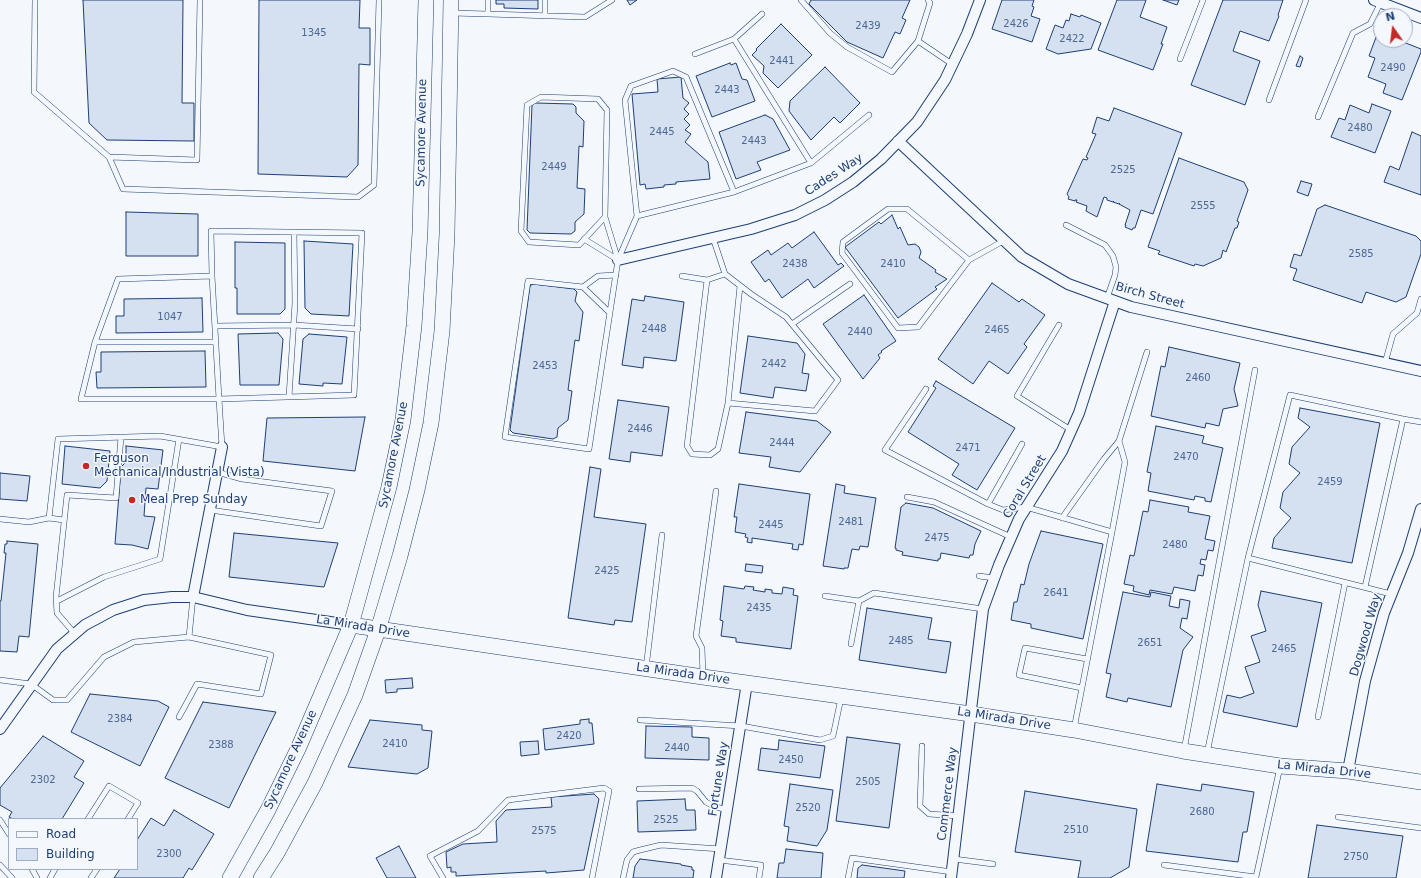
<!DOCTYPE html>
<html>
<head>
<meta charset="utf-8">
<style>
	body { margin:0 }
	#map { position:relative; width:1421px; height:878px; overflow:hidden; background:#f4f7fb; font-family:"DejaVu Sans",sans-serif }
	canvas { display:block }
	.legend { position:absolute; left:8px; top:818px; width:130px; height:52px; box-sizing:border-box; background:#f4f7fb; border:1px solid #9eadc5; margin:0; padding:5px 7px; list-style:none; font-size:12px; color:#1d3f73 }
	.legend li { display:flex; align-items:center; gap:8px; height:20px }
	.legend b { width:20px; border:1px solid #9eadc5 }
	.north { position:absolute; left:1373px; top:8px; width:40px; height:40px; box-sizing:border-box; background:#f4f7fb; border:1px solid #9eadc5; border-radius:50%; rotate:346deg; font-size:11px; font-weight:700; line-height:16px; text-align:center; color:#1d3f73 }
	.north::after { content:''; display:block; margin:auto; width:14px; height:18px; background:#c62828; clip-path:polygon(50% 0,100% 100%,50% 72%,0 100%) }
</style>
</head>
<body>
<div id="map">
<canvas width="1421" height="878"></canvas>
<ul class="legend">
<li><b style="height:5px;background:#f4f7fb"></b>Road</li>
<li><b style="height:11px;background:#d5e0f0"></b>Building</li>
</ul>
<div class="north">N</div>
</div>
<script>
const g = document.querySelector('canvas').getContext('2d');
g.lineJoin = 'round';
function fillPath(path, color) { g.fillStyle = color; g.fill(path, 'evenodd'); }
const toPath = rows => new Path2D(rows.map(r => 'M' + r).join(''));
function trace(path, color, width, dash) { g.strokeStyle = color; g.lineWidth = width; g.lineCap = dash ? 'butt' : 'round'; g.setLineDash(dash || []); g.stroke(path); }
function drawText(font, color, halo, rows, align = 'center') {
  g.font = font + ' "DejaVu Sans",sans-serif'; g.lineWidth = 3; g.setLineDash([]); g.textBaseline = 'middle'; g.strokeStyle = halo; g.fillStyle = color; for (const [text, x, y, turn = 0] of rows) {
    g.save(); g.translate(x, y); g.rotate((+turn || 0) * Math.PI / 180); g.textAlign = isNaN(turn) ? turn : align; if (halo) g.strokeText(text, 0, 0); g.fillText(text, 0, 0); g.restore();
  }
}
const building = toPath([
	[83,0,183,0,182,103,194,103,194,141,107,140,89,123,83,0],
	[259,0,360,0,359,28,370,28,370,65,359,64,358,165,347,177,258,174,259,0],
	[496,0,538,0,538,9,504,8,504,4,496,4,496,0],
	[627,0,637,0,630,5,627,0],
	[811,0,910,0,902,18,906,20,900,34,895,32,883,58,847,42,809,4,811,0],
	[1002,0,1034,0,1032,6,1034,7,1031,16,1040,19,1032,42,992,29,1002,0],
	[1117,0,1146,0,1140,17,1167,27,1161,44,1163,44,1153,70,1098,50,1117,0],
	[1163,0,1179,0,1177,5,1163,0],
	[1223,0,1283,0,1278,15,1279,16,1269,41,1240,31,1233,51,1260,61,1245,105,1191,85,1223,0],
	[1071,14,1080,17,1081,15,1101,23,1091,49,1058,54,1046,49,1055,25,1063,28,1066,20,1069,21,1071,14],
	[781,24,812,55,778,88,763,73,764,66,752,55,757,50,756,49,781,24],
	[1378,32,1381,34,1381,40,1398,40,1421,49,1421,52,1402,100,1383,93,1386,84,1368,77,1375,58,1369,56,1378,32],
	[1300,56,1303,58,1300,67,1296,66,1300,56],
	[730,63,731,65,736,63,742,79,747,80,755,101,712,117,696,76,730,63],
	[825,67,860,103,840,123,834,117,811,140,789,111,790,101,825,67],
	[681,77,683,98,689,103,684,109,689,114,684,119,690,125,685,130,691,134,685,142,708,162,710,179,676,182,676,184,664,185,664,187,646,189,645,184,640,185,632,94,658,92,657,79,681,77],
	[535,103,573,104,576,107,576,113,584,121,583,147,579,146,577,188,585,189,584,214,575,222,575,231,571,234,530,233,527,230,532,105,535,103],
	[1372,104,1391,111,1375,153,1331,137,1339,118,1345,120,1350,105,1369,113,1372,104],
	[1114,108,1182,133,1153,214,1141,210,1135,228,1133,228,1132,230,1125,227,1126,225,1125,225,1130,210,1119,204,1120,203,1119,204,1113,202,1114,201,1113,202,1107,200,1107,198,1104,197,1097,217,1086,211,1087,206,1076,202,1077,200,1075,200,1075,201,1068,199,1069,197,1067,194,1083,159,1087,160,1088,158,1086,157,1096,134,1092,133,1097,117,1109,121,1114,108],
	[765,115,773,119,790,150,757,162,761,170,736,179,719,132,765,115],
	[1412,132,1421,136,1421,195,1384,182,1390,166,1399,170,1412,132],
	[1179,158,1244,182,1248,190,1237,221,1239,222,1237,228,1235,228,1226,252,1223,250,1221,258,1203,266,1195,264,1194,266,1158,254,1160,251,1148,247,1179,158],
	[1301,181,1312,184,1308,196,1297,192,1301,181],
	[1325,205,1416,236,1421,241,1421,254,1406,297,1396,302,1366,292,1362,303,1293,280,1297,269,1290,267,1294,254,1301,256,1317,209,1325,205],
	[126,212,198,214,198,256,126,256,126,212],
	[892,215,898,229,900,227,908,245,915,244,919,247,921,252,919,258,936,270,935,272,947,279,935,287,937,289,898,318,845,247,879,222,881,224,892,215],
	[814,232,838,265,841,263,844,266,814,288,808,279,782,298,769,279,765,282,751,262,768,250,771,255,788,243,792,248,814,232],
	[304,241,353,244,349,316,311,314,305,308,304,241],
	[235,242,285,243,285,309,280,314,237,314,237,288,235,288,235,242],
	[992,283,1019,302,1022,299,1045,315,1024,344,1027,347,1008,374,989,361,973,384,938,359,992,283],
	[533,284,574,289,577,292,575,301,583,312,579,341,575,340,568,390,572,391,568,420,558,428,557,437,553,439,513,433,510,430,530,286,533,284],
	[864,295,896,341,881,351,882,352,878,355,880,358,863,379,823,324,864,295],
	[645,296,684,302,676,361,644,357,643,368,622,365,632,299,644,301,645,296],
	[202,298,203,332,116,333,116,316,124,316,124,299,202,298],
	[278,333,283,339,279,385,240,385,238,334,278,333],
	[309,334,347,337,342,384,323,383,323,386,299,384,303,339,309,334],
	[748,336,797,343,805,354,802,373,809,374,806,391,775,387,773,398,740,393,748,336],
	[1169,347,1240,363,1234,389,1238,406,1223,409,1219,426,1206,423,1205,428,1151,416,1161,366,1165,367,1169,347],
	[205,351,206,387,97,388,96,372,101,372,101,352,205,351],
	[936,381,1015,428,977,490,952,475,959,464,908,432,936,388,933,386,936,381],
	[618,400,669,407,662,456,631,452,630,462,609,459,618,400],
	[1300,408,1380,423,1352,563,1272,548,1274,538,1291,518,1280,508,1283,492,1300,473,1289,464,1292,447,1310,427,1298,418,1300,408],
	[746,412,817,421,831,432,800,472,769,467,771,457,739,453,746,412],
	[365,417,355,471,263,461,267,418,365,417],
	[1156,426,1204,436,1202,443,1223,448,1211,502,1205,501,1205,498,1195,496,1194,500,1148,491,1151,473,1147,472,1156,426],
	[65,446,110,451,107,481,100,488,62,484,65,446],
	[126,446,163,450,158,489,146,488,144,516,155,517,148,549,132,545,115,544,120,481,118,470,126,462,126,446],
	[590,467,601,469,594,517,646,524,632,622,615,620,614,625,568,618,590,467],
	[0,473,30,476,27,501,0,499,0,473],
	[739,484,810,494,803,545,799,544,798,550,792,549,793,544,752,538,752,543,747,542,748,538,745,537,746,534,735,532,737,517,734,517,739,484],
	[836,484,845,486,844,493,876,498,868,547,860,546,859,550,852,549,848,568,844,568,844,569,823,566,836,484],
	[1150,500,1189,507,1188,512,1210,516,1205,539,1215,541,1213,551,1208,550,1206,560,1201,559,1200,564,1205,565,1203,576,1198,575,1195,591,1174,587,1172,594,1150,590,1149,595,1133,591,1134,586,1124,584,1130,555,1134,556,1143,511,1148,512,1150,500],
	[906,503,933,508,981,531,975,544,973,555,970,555,969,558,941,553,940,559,938,559,938,561,902,555,903,552,896,550,896,548,895,548,901,507,906,503],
	[1041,531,1103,544,1083,639,1031,628,1031,624,1011,620,1014,602,1017,602,1021,584,1024,585,1029,564,1041,531],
	[234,533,338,543,324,587,229,577,234,533],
	[7,541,38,544,29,637,19,636,17,652,0,651,0,601,1,601,6,553,4,553,5,544,7,544,7,541],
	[746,564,763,566,762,573,745,571,746,564],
	[724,586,744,589,745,586,754,587,753,590,765,592,765,589,772,590,772,593,782,594,783,587,794,589,793,595,798,596,791,649,736,642,736,638,721,636,723,621,720,620,724,586],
	[1261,591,1322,603,1297,727,1223,712,1227,695,1240,698,1254,693,1245,667,1260,662,1251,636,1266,631,1258,605,1261,591],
	[1123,592,1150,597,1151,592,1171,596,1169,606,1179,608,1180,599,1190,601,1187,619,1182,618,1180,628,1193,637,1183,650,1171,707,1128,698,1127,702,1106,697,1111,674,1106,673,1123,592],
	[867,608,932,618,928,639,951,642,946,673,859,660,867,608],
	[412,678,413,688,397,689,397,692,386,693,385,680,412,678],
	[90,694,158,701,169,707,140,766,71,732,90,694],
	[203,702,276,712,229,808,165,778,203,702],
	[589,719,589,723,592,723,594,744,545,750,543,729,580,724,580,720,589,719],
	[370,720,422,725,422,730,432,731,428,768,417,774,348,767,370,720],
	[646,726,692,727,692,737,709,738,709,760,645,758,646,726],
	[43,736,84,761,74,777,84,783,62,819,13,819,9,817,12,812,0,805,0,788,43,736],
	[847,737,900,744,889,828,836,821,847,737],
	[779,740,825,746,820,778,758,770,761,748,778,750,779,740],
	[538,741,539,754,521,756,520,742,538,741],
	[790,784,833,790,827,830,817,846,787,841,789,827,784,826,790,784],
	[1157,784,1201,791,1202,784,1254,792,1247,832,1243,832,1238,862,1146,851,1157,784],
	[1025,791,1137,809,1129,867,1110,878,1078,878,1081,861,1015,852,1025,791],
	[594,794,599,799,584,870,546,873,546,871,456,876,456,872,451,872,451,867,447,868,446,852,463,844,497,842,496,821,506,810,552,807,551,797,594,794],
	[685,799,686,810,695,810,696,830,638,832,637,801,685,799],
	[174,810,214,834,192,870,189,868,183,878,114,878,120,869,137,869,137,840,151,818,164,826,174,810],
	[1317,825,1403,836,1396,878,1308,878,1317,825],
	[399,846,416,878,387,878,376,858,399,846],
	[786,849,823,853,821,878,777,878,779,863,784,863,786,849],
	[640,859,681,864,681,865,692,867,692,870,694,870,693,878,633,878,635,866,640,859],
	[862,865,905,871,904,878,857,878,858,868,862,865]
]);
fillPath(building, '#d5e0f0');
trace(building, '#1d3f73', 1);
const service = toPath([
	[35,0,34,92,109,157,197,160,200,0],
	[801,0,830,33,847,47,892,72,918,41,930,3,928,0],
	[452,13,488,14,488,0],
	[488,14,585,17,612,0],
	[545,16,545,0],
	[918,41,952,64],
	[695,54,734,39],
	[1180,59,1203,0],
	[1269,100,1306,0],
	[1318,117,1353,33,1370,24,1381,2],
	[109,157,123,189,358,197,374,185,379,0],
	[811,163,869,115],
	[637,216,625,100,631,86,673,71,686,77,734,192],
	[605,217,579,245,529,242,521,231,527,105,541,97,598,99,607,110,605,217,618,260],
	[1066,225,1105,245,1113,256,1116,267,1115,275,1107,298],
	[713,238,725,274,751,294,786,317,838,380,815,411,728,403,718,449,710,455,692,454,687,446,707,280,725,274],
	[584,239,618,260],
	[969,260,907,209,888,209,843,242,842,253,898,328,918,327,969,260,1005,240],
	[682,276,707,280],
	[583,287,598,276,616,275],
	[610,313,583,287,528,281,505,437,589,449,618,260,637,216,734,192,811,163,734,39,762,14],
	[792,324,850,284],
	[1059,325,1017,396,1071,430],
	[215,326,294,325,358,329],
	[95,342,216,342],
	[1385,363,1393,334,1417,313,1421,299],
	[926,389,885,450,988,504],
	[289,397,295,303,294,232],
	[728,403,740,286],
	[1403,419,1421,422],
	[1119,441,1147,352],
	[1022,444,988,504,1003,510,1026,507,1112,532,1074,729],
	[907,497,934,502,1011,537],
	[210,510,321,526,332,491,242,479,217,472],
	[49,518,64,520],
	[1062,518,1104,459,1119,441,1125,462,1112,532],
	[0,519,29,522,49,518,58,439,160,436,222,447,219,399,81,399,95,342,118,279,212,276,219,399,354,395,362,233,211,231,212,276],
	[979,576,994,578],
	[1365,587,1403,419,1290,395,1248,558,1391,594],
	[825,596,859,601],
	[57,601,104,577,160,559,179,439],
	[75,634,57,613,56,597,67,495,116,498,121,437],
	[189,637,193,597],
	[851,644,859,601,874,593,983,609],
	[646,668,662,535],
	[703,676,702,648,696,636,716,491],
	[0,680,31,684,53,700,67,700,104,657,134,642,189,637,271,655,261,694,197,684,179,717],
	[1082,688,1019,675,1025,648,1087,659],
	[1318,717,1345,583],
	[640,720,741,726,820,740,833,736,841,698],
	[922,746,920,806,929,814,959,816],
	[1184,750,1255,370],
	[1207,753,1248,558],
	[639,789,692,788,697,791,706,802,713,806,727,810],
	[1338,817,1421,828],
	[88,819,109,786,138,803,128,819],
	[0,820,9,834],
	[954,859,993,864],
	[719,860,761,865,759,878],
	[0,865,12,878],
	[1164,865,1256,877,1280,767],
	[32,869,37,878],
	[50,878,55,869],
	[91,878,97,869],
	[443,878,430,856,478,831,508,800,604,788,609,791,592,878],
	[623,878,627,860,633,852,640,850,661,845,721,849],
	[848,878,852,858,952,872]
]);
const minor = toPath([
	[1374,0,1421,18],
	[898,141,1022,257,1068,284,1131,307,1421,371],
	[618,260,751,229,795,215,825,200,853,182,881,159,917,122,945,80,967,34,980,0],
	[193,597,222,447],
	[0,729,57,649,85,625,113,610,144,600,172,597,193,597,247,610,351,625],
	[1348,771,1365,681,1384,613,1408,553,1421,509],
	[716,878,747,683],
	[951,878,983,609,999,565,1019,519,1062,451,1079,413,1115,301]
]);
const secondary = toPath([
	[351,625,703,677,971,714,1074,730,1183,751,1280,766,1348,771,1421,782],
	[230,878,268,810,298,749,351,625,389,487,403,420,414,326,420,232,426,0],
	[261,878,277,853,315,783,355,695,378,630,400,556,417,490,431,423,442,331,447,234,451,0]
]);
trace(service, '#1d3f73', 6);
trace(minor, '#1d3f73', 12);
trace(secondary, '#1d3f73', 16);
trace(service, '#f4f7fb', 5);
trace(minor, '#f4f7fb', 10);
trace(secondary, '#f4f7fb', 15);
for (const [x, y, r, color] of [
	[86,466,4,"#c62828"],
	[132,500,4,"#c62828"]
]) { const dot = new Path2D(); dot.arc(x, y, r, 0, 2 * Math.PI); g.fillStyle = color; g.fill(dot); trace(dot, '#f4f7fb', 1.5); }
drawText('10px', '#4b6792', null, [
	["2426",1016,24],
	["2439",868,26],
	["1345",314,33],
	["2422",1072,39],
	["2441",782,61],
	["2490",1393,68],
	["2443",727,90],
	["2480",1360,128],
	["2445",662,132],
	["2443",754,141],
	["2449",554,167],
	["2525",1123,170],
	["2555",1203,206],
	["2585",1361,254],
	["2438",795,264],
	["2410",893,264],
	["1047",170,317],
	["2448",654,329],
	["2465",997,330],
	["2440",860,332],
	["2442",774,364],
	["2453",545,366],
	["2460",1198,378],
	["2446",640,429],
	["2444",782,443],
	["2471",968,448],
	["2470",1186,457],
	["2459",1330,482],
	["2481",851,522],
	["2445",771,525],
	["2475",937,538],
	["2480",1175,545],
	["2425",607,571],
	["2641",1056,593],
	["2435",759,608],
	["2485",901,641],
	["2651",1150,643],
	["2465",1284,649],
	["2384",120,719],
	["2420",569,736],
	["2410",395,744],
	["2388",221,745],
	["2440",677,748],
	["2450",791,760],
	["2302",43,780],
	["2505",868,782],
	["2520",808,808],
	["2680",1202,812],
	["2525",666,820],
	["2510",1076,830],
	["2575",544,831],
	["2300",169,854],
	["2750",1356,857]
]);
drawText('12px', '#1d3f73', '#f4f7fb', [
	["Sycamore Avenue",422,133,-89],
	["Cades Way",834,175,-33],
	["Birch Street",1150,296,15],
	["Sycamore Avenue",394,455,-79],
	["Coral Street",1025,487,-59],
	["La Mirada Drive",363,627,9],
	["Dogwood Way",1366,635,-74],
	["La Mirada Drive",683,674,8],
	["La Mirada Drive",1004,719,9],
	["Sycamore Avenue",291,760,-65],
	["La Mirada Drive",1324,770,6],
	["Fortune Way",719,779,-81],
	["Commerce Way",948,794,-83]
]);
drawText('12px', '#1d3f73', '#f4f7fb', [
	["Ferguson",94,459],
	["Mechanical/Industrial (Vista)",94,473],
	["Meal Prep Sunday",140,500]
], 'left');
</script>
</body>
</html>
